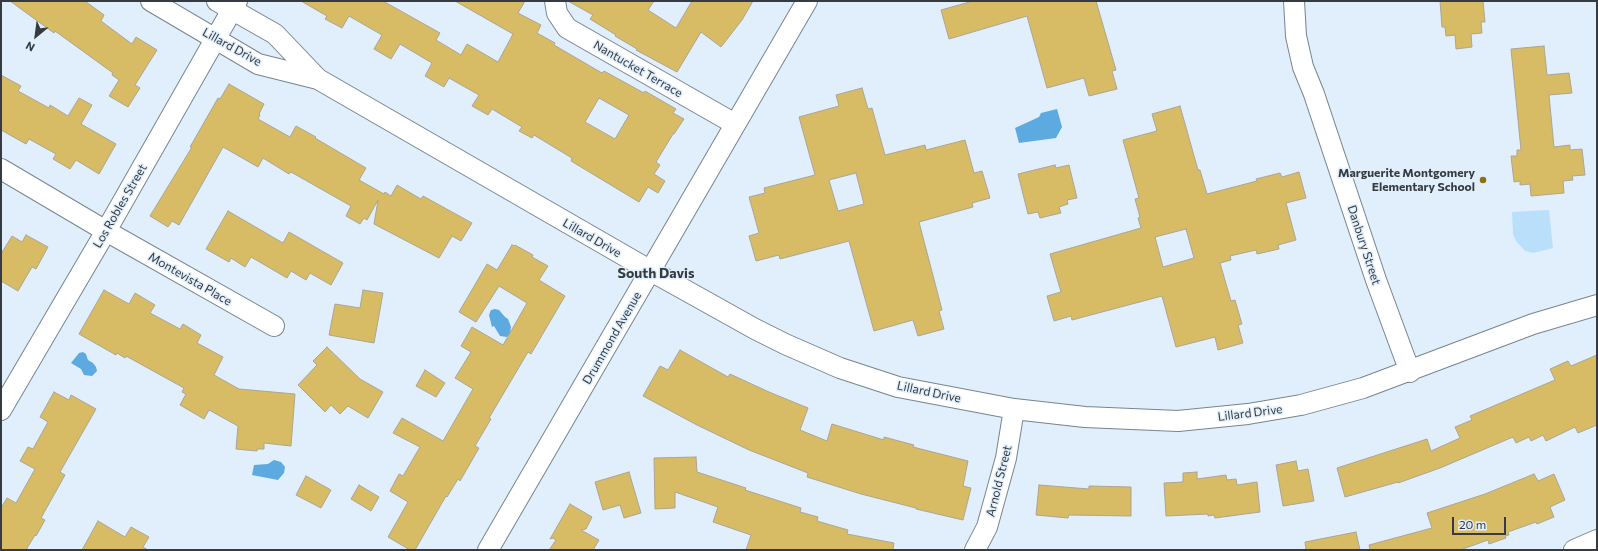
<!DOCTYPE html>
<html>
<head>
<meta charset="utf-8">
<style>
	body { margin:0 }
	#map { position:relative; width:1598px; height:551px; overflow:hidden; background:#e0effb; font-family:Commissioner,sans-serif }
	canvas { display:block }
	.frame { position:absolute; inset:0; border:2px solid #353b40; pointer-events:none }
	.north { position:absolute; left:16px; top:16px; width:40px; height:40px; -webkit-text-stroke:3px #e0effb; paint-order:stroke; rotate:209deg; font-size:11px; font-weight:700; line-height:16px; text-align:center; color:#353b40 }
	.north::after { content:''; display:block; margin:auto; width:14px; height:18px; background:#353b40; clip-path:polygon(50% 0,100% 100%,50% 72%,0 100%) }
	.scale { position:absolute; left:1452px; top:517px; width:54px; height:18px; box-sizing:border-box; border:2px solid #353b40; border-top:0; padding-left:5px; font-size:12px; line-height:14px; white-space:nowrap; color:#353b40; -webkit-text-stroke:3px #e0effb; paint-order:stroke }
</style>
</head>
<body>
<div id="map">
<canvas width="1598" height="551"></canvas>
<div class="frame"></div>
<div class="north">N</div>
<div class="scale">20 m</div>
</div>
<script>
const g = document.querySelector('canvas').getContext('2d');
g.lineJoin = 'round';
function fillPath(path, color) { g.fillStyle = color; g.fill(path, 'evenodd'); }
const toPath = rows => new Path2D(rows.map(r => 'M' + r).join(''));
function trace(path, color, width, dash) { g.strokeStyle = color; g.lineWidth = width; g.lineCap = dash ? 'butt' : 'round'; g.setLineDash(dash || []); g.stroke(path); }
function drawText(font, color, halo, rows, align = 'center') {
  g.font = font + ' Commissioner,sans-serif'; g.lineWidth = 3; g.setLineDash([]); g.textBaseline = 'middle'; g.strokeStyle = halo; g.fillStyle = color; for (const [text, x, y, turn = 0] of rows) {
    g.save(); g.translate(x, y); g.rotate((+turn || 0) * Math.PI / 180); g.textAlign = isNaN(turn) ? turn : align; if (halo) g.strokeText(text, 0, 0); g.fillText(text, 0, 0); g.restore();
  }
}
fillPath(toPath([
	[1549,210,1553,248,1533,253,1525,251,1516,241,1513,234,1512,212]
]), '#badffa');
fillPath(toPath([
	[1057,109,1062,127,1056,138,1019,143,1015,128,1039,117,1041,113],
	[495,309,499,310,505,317,508,319,511,327,510,333,507,337,500,336,494,326,492,327,489,315,491,310],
	[83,352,86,354,88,360,93,363,96,367,97,371,92,376,84,375,81,369,71,363,79,353],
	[274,460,281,462,285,467,284,473,278,480,252,475,254,465,268,464]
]), '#5caae0');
const building = toPath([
	[10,1,85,1,104,15,101,21,132,44,136,37,157,50,135,85,140,88,128,107,109,96,119,80,112,75,113,73,55,31,54,33,10,1],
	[301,1,383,1,440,33,436,40,461,55,467,44,498,62,513,34,455,1,525,1,518,13,541,25,537,33,555,43,554,45,602,73,604,71,644,93,645,91,676,109,673,113,684,119,674,134,673,134,656,162,660,165,654,174,665,181,658,193,648,187,639,202,571,161,572,158,534,135,532,138,519,131,522,127,492,109,488,115,472,106,479,95,449,78,444,87,425,76,432,63,400,44,391,59,374,49,382,35,349,16,342,28,325,19,327,16,301,1],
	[599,98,629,115,615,139,585,122,599,98],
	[568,1,654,1,648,10,676,28,692,1,753,1,742,20,721,47,701,32,677,72,636,50,637,49,615,36,616,35,590,19,593,15,568,1],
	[973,1,1096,1,1116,70,1112,71,1117,89,1089,96,1084,78,1047,88,1027,16,949,39,941,10,973,1],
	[1440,1,1483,1,1485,22,1481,22,1482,33,1471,34,1472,47,1456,49,1455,35,1446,36,1445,27,1442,27,1440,1],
	[1544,46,1547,75,1569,73,1572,93,1549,95,1554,147,1570,145,1570,150,1582,149,1585,175,1572,176,1573,180,1563,181,1564,193,1531,196,1530,184,1520,185,1520,181,1514,182,1511,156,1517,156,1517,150,1521,150,1511,49,1544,46],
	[1,75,21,86,18,91,49,108,50,105,68,116,79,98,92,105,81,124,116,144,99,174,76,160,70,169,53,159,56,154,29,139,26,144,1,130,1,75],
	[229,84,264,104,259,114,260,115,258,119,290,137,296,126,316,137,315,138,366,168,359,180,384,194,385,192,391,196,397,185,421,199,423,196,472,223,461,241,452,236,439,258,374,224,378,200,367,220,364,218,360,224,346,216,351,206,291,172,289,174,263,158,258,167,223,147,179,225,172,221,168,227,150,216,192,147,190,147,218,98,220,99,229,84],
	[862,88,868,109,872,108,885,155,925,145,926,150,965,140,974,173,982,171,990,198,972,203,973,207,919,222,942,310,939,311,944,329,918,336,913,320,874,331,849,241,780,259,779,255,756,261,749,236,759,233,749,197,765,193,764,188,815,175,799,117,839,106,836,95,862,88],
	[856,173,864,204,838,211,829,180,856,173],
	[1180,106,1198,170,1200,170,1207,194,1257,181,1256,179,1280,173,1282,177,1299,172,1306,198,1286,203,1296,240,1278,245,1279,249,1257,254,1256,250,1230,256,1231,260,1220,263,1231,301,1235,300,1242,324,1238,325,1243,343,1218,350,1215,337,1176,347,1162,296,1072,320,1071,316,1054,321,1047,296,1061,292,1050,254,1141,228,1138,218,1140,217,1135,199,1139,198,1123,140,1157,131,1152,114,1180,106],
	[1186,229,1194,258,1163,267,1155,237,1186,229],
	[1055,165,1056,168,1069,165,1077,198,1067,200,1068,204,1059,207,1061,213,1040,218,1038,212,1028,214,1018,174,1055,165],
	[228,211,283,243,289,232,343,263,331,285,310,273,306,280,291,271,287,278,251,257,245,267,231,258,229,262,206,249,228,211],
	[26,235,48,247,36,269,32,267,18,291,1,281,1,254,12,236,22,242,26,235],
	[512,245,514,246,515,245,533,255,532,257,548,266,539,280,565,296,531,354,528,352,489,418,491,419,475,446,479,448,460,481,458,479,447,497,446,496,415,550,410,550,388,537,408,502,390,491,399,474,403,476,420,447,393,433,402,418,443,441,473,389,455,378,471,352,461,346,472,327,503,345,527,303,499,286,476,322,459,312,487,264,497,270,512,245],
	[104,290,129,304,135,293,155,305,150,313,180,329,183,324,201,335,197,343,223,357,214,375,239,389,295,394,291,446,264,443,264,449,257,449,257,451,236,449,238,426,209,410,204,419,180,405,186,394,182,392,184,388,126,356,125,358,117,353,116,355,79,334,104,290],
	[363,290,383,293,374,343,329,335,335,304,360,308,363,290],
	[327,347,360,379,383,392,368,418,348,406,340,414,331,405,325,412,298,385,317,365,313,361,327,347],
	[680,350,728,377,730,374,769,392,808,408,800,430,827,441,832,424,884,440,884,437,914,445,913,447,968,461,963,486,971,488,963,520,916,509,916,508,861,494,807,477,808,473,749,450,697,425,643,396,660,366,668,370,680,350],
	[1597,355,1597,425,1578,433,1575,427,1546,441,1543,435,1531,441,1529,437,1516,443,1513,437,1440,468,1398,483,1398,482,1345,497,1337,468,1427,439,1431,451,1460,438,1455,427,1472,420,1470,416,1555,380,1550,369,1568,361,1571,366,1597,355],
	[425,370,445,383,436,397,416,386,425,370],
	[54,392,69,400,71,395,96,409,60,472,65,475,41,518,45,520,36,536,35,535,26,550,1,550,1,508,7,498,16,503,35,469,20,461,28,447,33,449,48,422,40,417,54,392],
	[696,457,697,472,746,488,745,490,801,508,800,512,818,517,817,521,848,530,847,534,894,543,893,550,746,550,751,535,713,522,718,507,675,492,675,508,655,509,654,458,696,457],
	[1296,461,1298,471,1308,469,1314,501,1283,506,1276,465,1296,461],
	[629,472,641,513,624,518,620,505,603,510,595,482,629,472],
	[1197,472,1197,479,1226,475,1227,480,1236,479,1237,485,1257,482,1260,512,1215,518,1214,515,1208,516,1208,514,1166,516,1164,483,1183,482,1183,473,1197,472],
	[1534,474,1538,481,1554,474,1565,500,1550,507,1554,517,1537,524,1536,522,1508,532,1509,535,1505,536,1506,538,1489,544,1488,540,1460,550,1370,550,1369,545,1432,528,1427,513,1485,494,1534,474],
	[306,476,331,490,321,508,296,495,306,476],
	[359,485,379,497,371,511,351,499,359,485],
	[1039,485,1089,489,1089,486,1131,487,1131,516,1069,515,1068,518,1036,515,1039,485],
	[570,504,592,517,586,529,581,530,599,540,593,550,549,550,556,540,553,538,550,539,570,504],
	[98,521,125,537,131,527,149,537,143,547,148,550,82,550,98,521],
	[1356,532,1360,550,1306,550,1305,542,1356,532]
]);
fillPath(building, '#d8bb65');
trace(building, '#aaa596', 1);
const minor = toPath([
	[151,1,258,64,318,79],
	[217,1,275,34,318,79,651,271,755,329,785,344,840,368,898,387,1014,409,1085,417,1178,421,1248,414,1301,405,1363,388,1533,324,1597,305],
	[555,1,557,13,567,28,735,124],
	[1294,1,1296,36,1303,67,1314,94,1376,280,1410,372],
	[1,169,106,231,274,326],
	[1,410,106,231,237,1],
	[488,550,807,1],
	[975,550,987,527,1006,458,1014,409],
	[1574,550,1597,540]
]);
trace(minor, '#77858f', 22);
trace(minor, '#fff', 20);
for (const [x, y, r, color] of [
	[1483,180,4,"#8a7012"]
]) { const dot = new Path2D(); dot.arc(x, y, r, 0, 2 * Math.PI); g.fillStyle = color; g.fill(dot); trace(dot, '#e0effb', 1.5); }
drawText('12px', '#353b40', '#e0effb', [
	["Lillard Drive",232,47,29],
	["Nantucket Terrace",638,69,30],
	["Los Robles Street",120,206,-60],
	["Lillard Drive",592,238,30],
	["Danbury Street",1364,245,72],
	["Montevista Place",190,279,30],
	["Drummond Avenue",612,338,-60],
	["Lillard Drive",929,392,12],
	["Lillard Drive",1250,413,-7],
	["Arnold Street",999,481,-76]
]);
drawText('bold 12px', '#353b40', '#e0effb', [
	["Marguerite Montgomery",1475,173],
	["Elementary School",1475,187]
], 'right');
drawText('bold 14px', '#353b40', '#e0effb', [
	["South Davis",656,273]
]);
</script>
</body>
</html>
